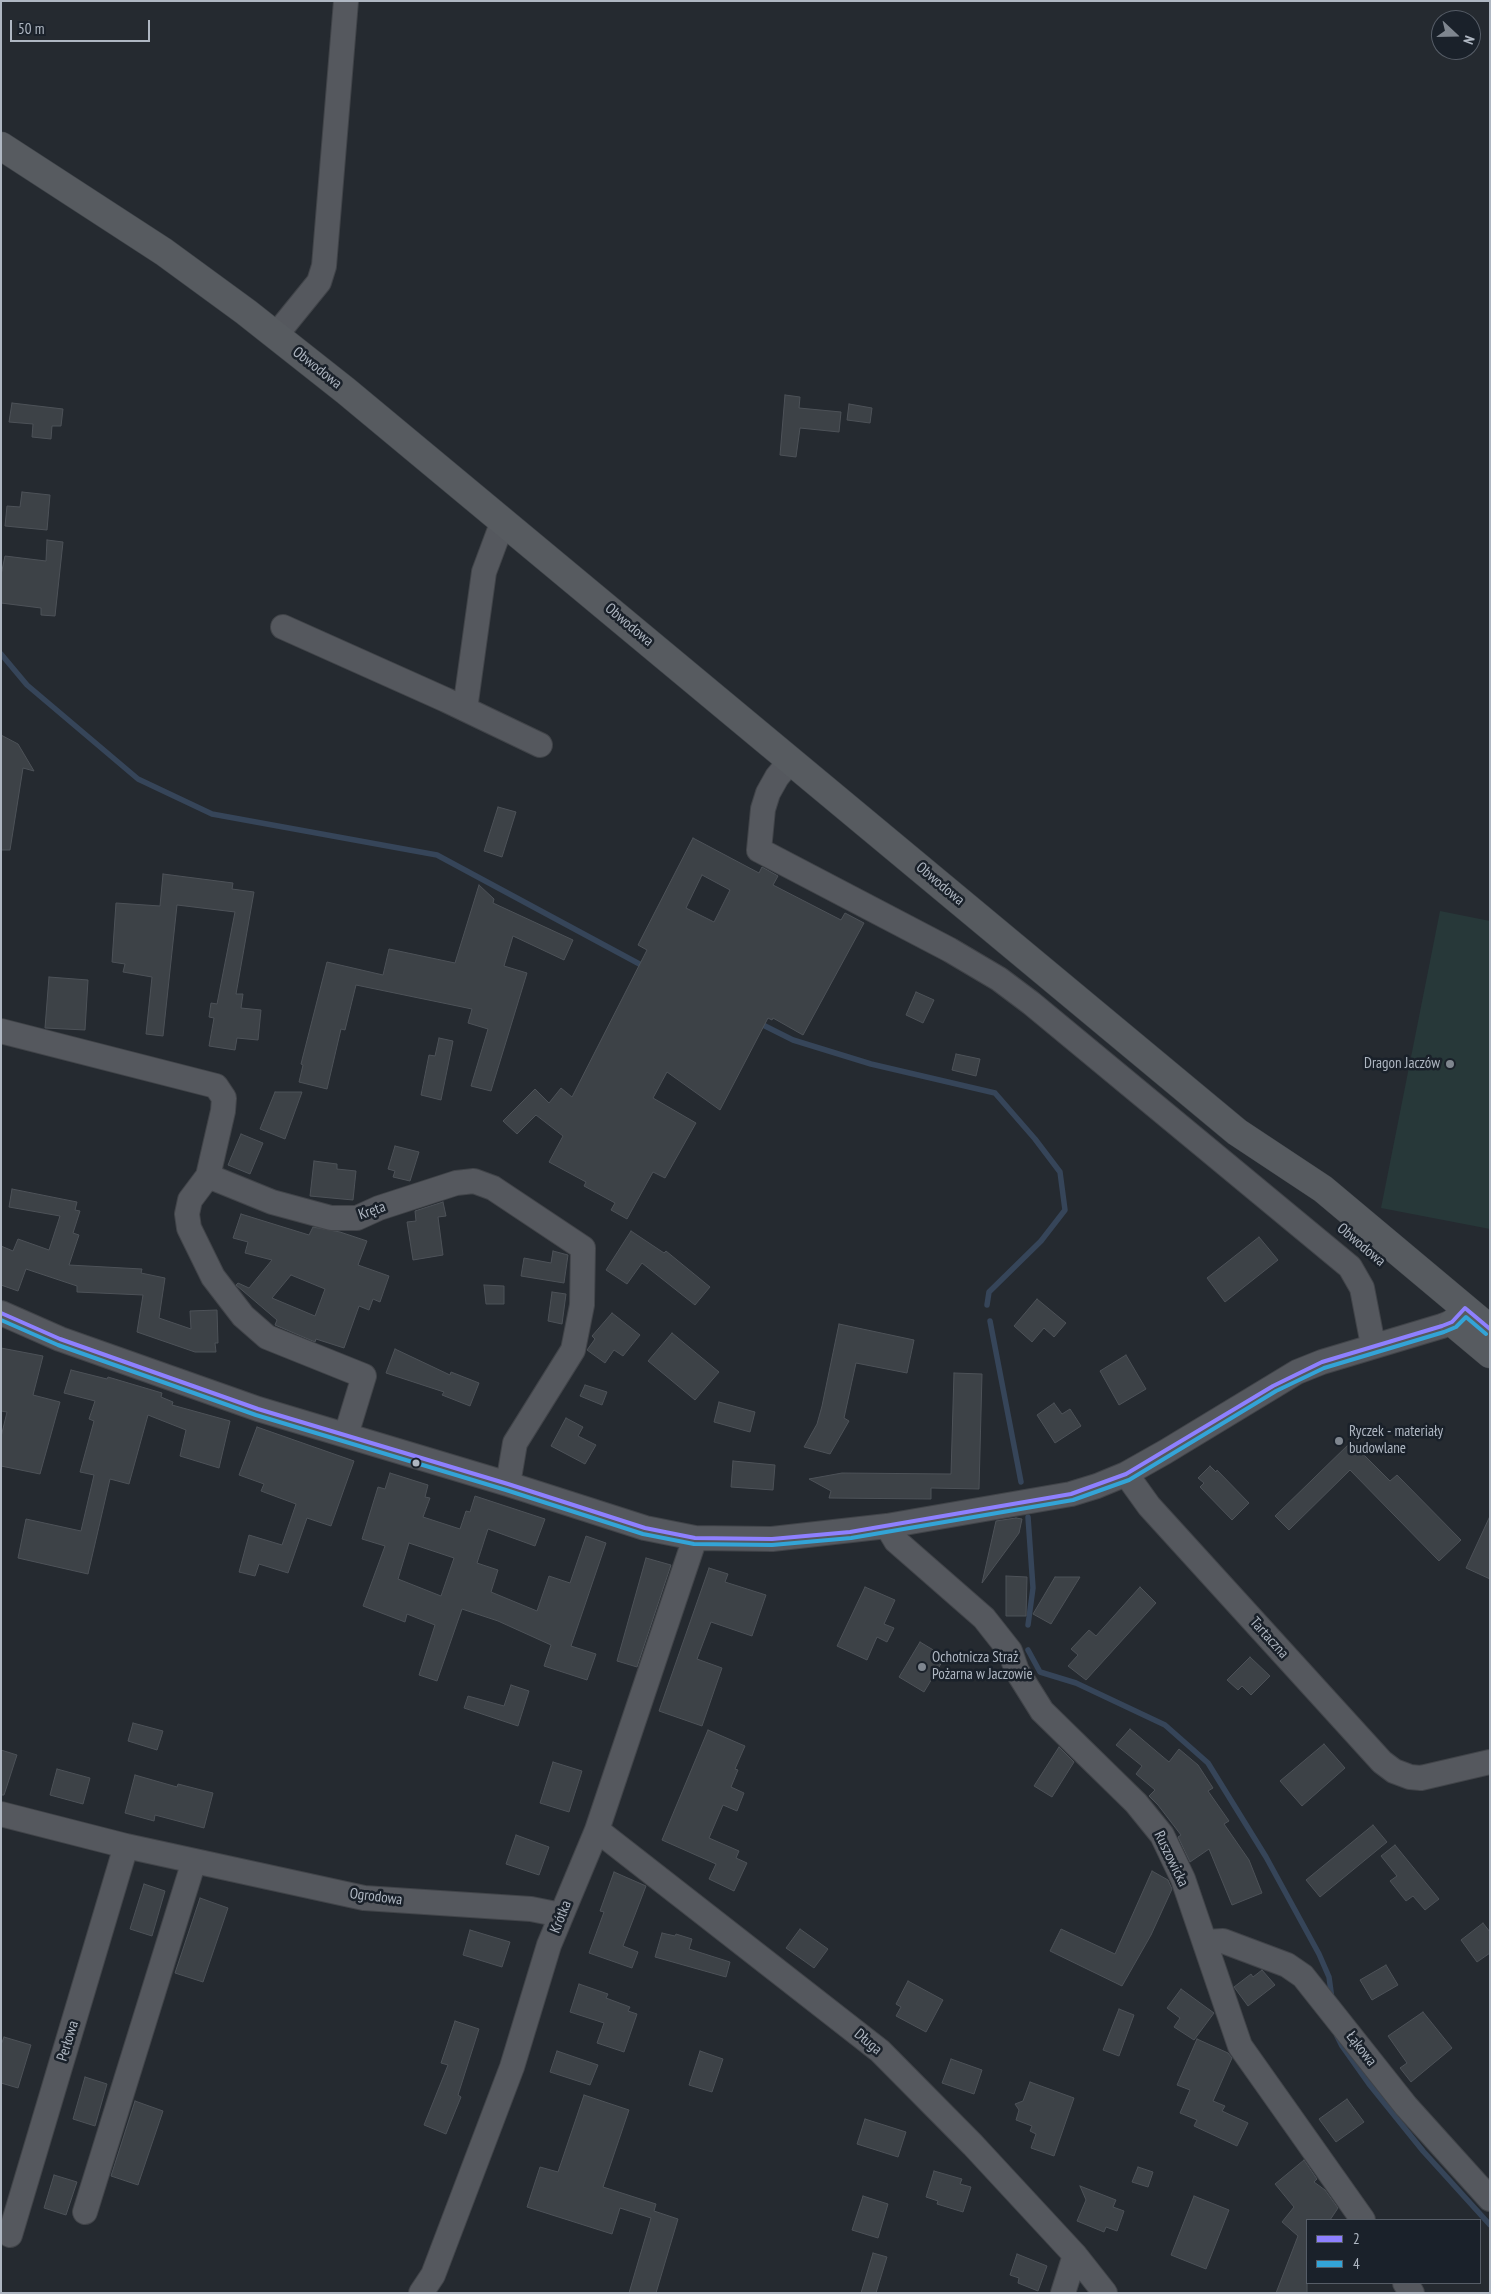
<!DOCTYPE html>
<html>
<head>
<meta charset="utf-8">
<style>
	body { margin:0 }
	#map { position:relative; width:1491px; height:2294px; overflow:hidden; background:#252a30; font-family:"PT Sans Narrow",sans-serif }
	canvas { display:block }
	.frame { position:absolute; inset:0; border:2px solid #afb7c2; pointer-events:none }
	.legend { position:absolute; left:1306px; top:2219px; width:175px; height:65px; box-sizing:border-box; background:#1a212a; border:1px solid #565d67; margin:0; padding:6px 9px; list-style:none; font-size:15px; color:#afb7c2 }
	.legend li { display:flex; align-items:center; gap:10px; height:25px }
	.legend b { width:25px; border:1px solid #565d67 }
	.north { position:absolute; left:1431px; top:10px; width:50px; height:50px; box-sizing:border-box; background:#1a212a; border:1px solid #565d67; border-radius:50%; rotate:111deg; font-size:14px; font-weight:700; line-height:20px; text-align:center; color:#afb7c2 }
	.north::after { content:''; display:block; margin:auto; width:18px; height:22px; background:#7f868f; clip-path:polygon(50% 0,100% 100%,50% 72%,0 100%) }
	.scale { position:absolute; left:10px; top:20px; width:140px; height:22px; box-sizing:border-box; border:2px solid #afb7c2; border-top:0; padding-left:6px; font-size:15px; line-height:18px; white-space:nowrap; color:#afb7c2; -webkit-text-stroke:4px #1a212a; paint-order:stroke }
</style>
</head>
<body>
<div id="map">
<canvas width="1491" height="2294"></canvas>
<div class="frame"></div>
<ul class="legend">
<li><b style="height:6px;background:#8e80ff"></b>2</li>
<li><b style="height:6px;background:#33a4d7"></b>4</li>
</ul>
<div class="north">N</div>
<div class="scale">50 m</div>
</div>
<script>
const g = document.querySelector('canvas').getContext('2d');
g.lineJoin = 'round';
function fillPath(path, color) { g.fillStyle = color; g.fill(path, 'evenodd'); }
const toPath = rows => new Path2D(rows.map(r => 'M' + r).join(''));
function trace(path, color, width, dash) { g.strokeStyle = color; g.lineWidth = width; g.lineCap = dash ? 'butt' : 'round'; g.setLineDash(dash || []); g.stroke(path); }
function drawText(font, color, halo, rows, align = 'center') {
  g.font = font + ' "PT Sans Narrow",sans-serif'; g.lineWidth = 5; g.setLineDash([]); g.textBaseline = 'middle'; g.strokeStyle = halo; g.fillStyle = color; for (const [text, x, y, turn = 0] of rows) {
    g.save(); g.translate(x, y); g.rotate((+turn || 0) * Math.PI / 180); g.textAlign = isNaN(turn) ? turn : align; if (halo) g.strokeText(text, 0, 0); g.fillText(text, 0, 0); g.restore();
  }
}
fillPath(toPath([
	[1440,911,1490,921,1490,1229,1381,1208]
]), '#273839');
trace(toPath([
	[1,654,27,685,138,779,212,814,437,855,645,967],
	[759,1023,793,1040,871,1064,995,1093,1035,1139,1060,1172,1065,1210,1041,1241,989,1292,987,1305],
	[990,1321,1021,1482],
	[1028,1625,1033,1588,1028,1517],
	[1028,1650,1040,1672,1076,1683,1165,1725,1208,1763,1266,1857,1319,1954,1329,1977,1332,1999],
	[1337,2036,1342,2046,1369,2084,1423,2151,1490,2225]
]), '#364559', 5.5);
const building = toPath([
	[785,395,800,397,799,408,841,412,839,432,800,428,796,457,780,455,785,395],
	[12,403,63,409,61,426,52,426,51,439,32,437,33,424,9,422,12,403],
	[849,404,872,408,870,423,847,420,849,404],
	[22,492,50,495,47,530,5,526,7,506,20,507,22,492],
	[47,540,63,542,55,616,41,615,41,608,1,603,1,575,5,556,46,561,47,540],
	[1,735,18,744,34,771,23,768,10,850,1,850,1,735],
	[498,807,516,812,502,857,484,851,498,807],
	[693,838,759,873,762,867,778,876,773,885,841,920,845,913,864,923,803,1035,773,1018,772,1020,768,1018,720,1110,667,1072,653,1098,696,1123,665,1178,653,1172,627,1219,611,1210,615,1203,584,1186,586,1182,549,1162,563,1136,536,1115,517,1134,503,1121,535,1089,549,1103,561,1088,572,1097,647,950,638,945,693,838],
	[702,875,730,890,714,922,686,908,702,875],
	[163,874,233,883,232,889,254,892,236,994,243,994,241,1008,261,1010,258,1040,237,1038,235,1050,209,1046,214,1018,209,1017,211,1003,217,1004,235,912,177,905,163,1036,146,1034,152,977,123,972,125,964,112,962,116,903,160,906,163,874],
	[479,885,494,899,493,903,573,940,564,960,513,936,504,966,527,973,491,1091,471,1086,488,1029,468,1023,472,1009,356,985,345,1030,341,1029,327,1089,299,1082,303,1065,301,1064,327,962,383,975,389,949,455,963,479,885],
	[49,977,88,980,85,1030,45,1028,49,977],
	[916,992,934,1000,923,1023,906,1015,916,992],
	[439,1038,453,1041,441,1100,421,1095,429,1055,435,1056,439,1038],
	[956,1054,980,1059,976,1076,952,1070,956,1054],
	[275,1092,302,1092,285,1139,260,1129,275,1092],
	[241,1134,263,1143,250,1174,228,1165,241,1134],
	[395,1146,419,1152,410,1181,393,1177,395,1171,388,1169,395,1146],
	[314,1161,337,1164,337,1169,356,1171,353,1200,310,1196,314,1161],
	[12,1189,77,1202,75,1210,80,1211,73,1233,79,1235,69,1265,142,1269,141,1273,165,1278,159,1318,191,1329,190,1311,217,1310,218,1343,215,1343,216,1352,195,1352,137,1332,143,1295,77,1292,77,1286,26,1269,18,1291,1,1285,1,1246,13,1251,18,1239,49,1250,60,1216,9,1207,12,1189],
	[443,1202,446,1216,438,1217,443,1255,413,1260,407,1222,416,1221,415,1211,443,1202],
	[241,1214,309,1235,313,1227,340,1232,367,1241,358,1265,389,1276,380,1302,373,1299,369,1310,359,1306,344,1348,316,1339,315,1342,275,1325,277,1320,236,1285,238,1283,249,1288,272,1260,245,1253,248,1242,233,1238,241,1214],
	[291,1275,325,1289,315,1316,272,1298,291,1275],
	[631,1231,664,1253,666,1251,710,1287,695,1305,642,1263,627,1284,606,1270,631,1231],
	[1259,1237,1278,1260,1225,1302,1207,1278,1259,1237],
	[553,1251,568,1255,564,1283,521,1276,524,1258,551,1263,553,1251],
	[484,1285,504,1286,504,1304,486,1304,484,1285],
	[552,1292,566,1294,562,1324,548,1321,552,1292],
	[1037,1299,1066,1323,1054,1337,1044,1328,1032,1342,1014,1326,1037,1299],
	[612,1313,640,1335,623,1356,614,1350,605,1363,587,1350,595,1339,592,1336,612,1313],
	[839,1324,914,1340,907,1373,856,1363,844,1418,849,1421,830,1454,804,1447,817,1424,822,1406,839,1324],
	[672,1333,719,1372,695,1400,648,1361,672,1333],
	[1,1348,43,1356,33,1395,60,1402,40,1474,1,1466,1,1437,7,1412,1,1411,1,1348],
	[395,1349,450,1375,451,1372,479,1383,470,1406,442,1395,444,1392,386,1373,395,1349],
	[1126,1355,1146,1389,1119,1405,1100,1371,1126,1355],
	[71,1370,107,1379,108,1377,162,1393,161,1397,173,1402,172,1405,230,1421,219,1468,180,1456,186,1430,148,1415,129,1484,110,1479,88,1574,18,1558,26,1519,81,1531,94,1475,80,1472,94,1421,89,1419,95,1401,64,1393,71,1370],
	[954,1373,982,1374,979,1489,931,1488,931,1499,829,1498,831,1491,809,1479,842,1473,951,1474,954,1373],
	[585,1385,607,1392,602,1405,580,1396,585,1385],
	[719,1402,755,1412,750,1432,714,1422,719,1402],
	[1054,1403,1062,1414,1070,1409,1081,1426,1055,1443,1037,1415,1054,1403],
	[566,1418,583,1427,578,1436,596,1445,585,1464,551,1446,566,1418],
	[257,1427,354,1461,331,1526,307,1518,288,1573,259,1564,255,1576,239,1572,249,1535,282,1545,296,1504,261,1491,264,1484,239,1475,257,1427],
	[1351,1442,1390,1481,1397,1475,1461,1540,1439,1561,1350,1470,1289,1530,1275,1516,1351,1442],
	[733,1461,775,1465,773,1490,731,1487,733,1461],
	[1210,1466,1216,1472,1217,1470,1249,1503,1232,1520,1200,1487,1204,1483,1198,1478,1210,1466],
	[390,1473,428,1485,425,1497,430,1498,423,1517,460,1529,466,1511,470,1512,475,1496,545,1519,535,1546,488,1529,477,1563,498,1570,491,1592,537,1611,549,1576,570,1583,586,1536,606,1543,571,1646,596,1654,587,1680,544,1666,551,1645,498,1621,462,1609,437,1681,419,1675,435,1625,407,1614,405,1622,363,1606,385,1546,362,1539,378,1487,385,1489,390,1473],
	[409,1543,454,1558,441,1596,398,1579,409,1543],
	[1490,1516,1490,1579,1466,1568,1490,1516],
	[1016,1518,1022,1519,1019,1533,982,1583,996,1521,1016,1518],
	[646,1558,671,1565,637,1667,617,1661,646,1558],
	[709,1568,728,1574,725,1582,766,1595,752,1636,711,1622,697,1659,722,1668,702,1726,659,1711,709,1568],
	[1006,1576,1027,1577,1026,1616,1006,1616,1006,1576],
	[1055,1577,1080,1577,1051,1624,1033,1614,1055,1577],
	[865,1587,895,1600,884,1624,894,1628,887,1642,877,1637,867,1660,837,1646,865,1587],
	[1140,1587,1156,1603,1086,1680,1068,1666,1078,1655,1071,1649,1089,1630,1096,1636,1140,1587],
	[920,1642,945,1657,924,1692,899,1677,920,1642],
	[1250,1657,1270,1676,1251,1695,1242,1686,1238,1690,1227,1680,1250,1657],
	[511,1685,529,1691,518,1726,464,1708,468,1696,504,1706,511,1685],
	[133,1723,163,1731,157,1750,128,1741,133,1723],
	[1130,1729,1169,1762,1179,1749,1198,1765,1213,1788,1208,1791,1229,1821,1224,1824,1249,1860,1262,1893,1232,1905,1209,1849,1190,1862,1178,1837,1181,1835,1158,1805,1149,1796,1155,1790,1136,1774,1142,1766,1116,1745,1130,1729],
	[708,1730,745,1746,735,1769,738,1770,731,1787,744,1793,737,1811,723,1805,709,1838,739,1851,736,1858,747,1863,734,1891,709,1879,716,1864,662,1840,708,1730],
	[1324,1744,1345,1768,1302,1806,1280,1781,1324,1744],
	[1059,1747,1074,1762,1052,1797,1034,1786,1059,1747],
	[1,1750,17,1755,4,1795,1,1795,1,1750],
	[553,1762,582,1771,569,1812,540,1803,553,1762],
	[57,1769,90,1778,83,1804,50,1795,57,1769],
	[135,1775,177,1787,178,1784,213,1793,204,1828,155,1815,154,1821,125,1813,135,1775],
	[1373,1825,1387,1842,1320,1897,1306,1880,1373,1825],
	[516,1835,549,1847,539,1875,506,1864,516,1835],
	[1395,1845,1439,1899,1425,1910,1413,1896,1406,1901,1390,1881,1397,1876,1381,1856,1395,1845],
	[1152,1871,1168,1880,1172,1889,1151,1935,1122,1986,1050,1951,1061,1929,1115,1954,1152,1871],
	[614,1872,646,1886,623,1946,638,1952,632,1968,589,1953,604,1912,600,1911,614,1872],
	[144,1884,165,1891,152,1936,130,1929,144,1884],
	[200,1898,228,1908,203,1982,175,1973,200,1898],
	[1483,1923,1490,1932,1490,1953,1477,1962,1461,1940,1483,1923],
	[800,1929,828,1949,814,1968,786,1948,800,1929],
	[470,1930,510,1942,502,1967,463,1955,470,1930],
	[662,1933,675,1936,676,1934,692,1939,689,1949,730,1962,726,1977,655,1957,662,1933],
	[1386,1965,1398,1985,1372,2000,1360,1980,1386,1965],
	[1262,1970,1275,1985,1248,2006,1234,1987,1251,1974,1253,1977,1262,1970],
	[908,1981,943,2000,926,2032,896,2016,901,2007,896,2004,908,1981],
	[579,1984,608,1994,606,1998,630,2007,628,2011,637,2014,624,2052,597,2043,604,2023,570,2012,579,1984],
	[1181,1989,1214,2013,1194,2040,1174,2027,1180,2018,1167,2008,1181,1989],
	[1119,2009,1134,2015,1119,2056,1103,2050,1119,2009],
	[1423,2012,1452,2048,1411,2082,1400,2068,1407,2063,1388,2036,1423,2012],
	[455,2021,479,2029,458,2095,461,2097,446,2134,424,2125,448,2065,441,2063,455,2021],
	[4,2037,31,2045,18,2088,1,2083,1,2045,4,2037],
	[1197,2039,1228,2053,1232,2058,1213,2101,1225,2106,1222,2111,1248,2123,1237,2146,1194,2126,1197,2120,1180,2113,1190,2090,1177,2085,1197,2039],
	[557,2051,598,2065,590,2085,550,2072,557,2051],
	[700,2051,723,2059,712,2092,689,2085,700,2051],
	[951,2059,982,2070,974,2094,942,2083,951,2059],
	[85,2077,107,2084,95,2126,73,2119,85,2077],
	[1030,2082,1074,2098,1054,2156,1031,2148,1036,2134,1030,2131,1032,2126,1016,2120,1019,2110,1015,2104,1023,2101,1030,2082],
	[584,2095,629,2110,603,2187,656,2204,654,2211,678,2219,656,2293,629,2293,651,2218,620,2208,612,2234,527,2207,540,2167,558,2172,584,2095],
	[1347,2099,1364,2122,1336,2142,1319,2119,1347,2099],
	[135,2101,163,2111,138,2185,111,2176,135,2101],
	[865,2119,906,2132,898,2157,857,2144,865,2119],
	[1304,2160,1317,2179,1314,2182,1325,2190,1338,2208,1330,2220,1307,2220,1307,2293,1276,2293,1298,2236,1282,2222,1294,2207,1275,2184,1304,2160],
	[1138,2167,1153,2172,1148,2187,1132,2182,1138,2167],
	[934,2171,962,2179,960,2184,971,2187,963,2212,937,2204,938,2201,926,2197,934,2171],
	[54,2175,77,2182,66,2215,44,2208,54,2175],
	[1080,2186,1116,2200,1113,2207,1124,2211,1117,2231,1106,2227,1104,2232,1077,2221,1086,2200,1080,2186],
	[863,2196,888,2204,878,2238,852,2230,863,2196],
	[1194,2196,1229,2210,1206,2269,1171,2255,1194,2196],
	[873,2253,887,2257,876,2293,861,2293,873,2253],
	[1017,2254,1047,2266,1038,2291,1018,2283,1019,2278,1010,2275,1017,2254]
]);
fillPath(building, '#3d4247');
trace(building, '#4d5258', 1);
const minor = toPath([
	[276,335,319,282,324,266,346,1],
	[283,627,446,700,540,745],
	[465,709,484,572,503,521],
	[791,760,777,777,768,793,763,809,759,850,950,950,999,979,1031,1003,1350,1267,1362,1288,1373,1345],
	[1,1031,216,1086,224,1098,223,1111,208,1176,190,1200,187,1214,189,1228,213,1277,243,1316,267,1337,364,1376,346,1435],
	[208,1176,272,1202,331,1218,357,1218,379,1208,456,1183,474,1181,493,1188,583,1248,582,1305,573,1350,515,1443,508,1484],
	[1,1313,60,1339,258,1409,508,1484,645,1528,695,1538,772,1539,887,1526,1071,1494,1097,1486,1126,1474,1165,1452,1297,1372,1322,1362,1442,1326,1452,1322,1465,1308],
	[1126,1474,1149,1506,1382,1762,1394,1771,1410,1777,1421,1778,1490,1762],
	[887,1526,896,1541,984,1618,1010,1651,1017,1671,1042,1711,1136,1803,1162,1835,1183,1879,1240,2046,1363,2220],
	[1,1814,126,1846,364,1898,531,1909,561,1915],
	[597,1830,880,2051,973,2145,1075,2255,1105,2293],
	[1205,1942,1223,1941,1287,1965,1303,1976,1406,2106,1490,2199],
	[85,2212,194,1861],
	[10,2235,126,1846],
	[1405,2283,1412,2293],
	[421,2293,433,2275,512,2067,549,1945,597,1830,695,1538],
	[1063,2293,1075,2255]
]);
const major = toPath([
	[1,146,164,252,246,312,346,391,1237,1132,1323,1189,1490,1329],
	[1453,1323,1490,1354]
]);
trace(minor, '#414449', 26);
trace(major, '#40454a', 29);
trace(minor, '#55585e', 24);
trace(major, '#575b60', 28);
trace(toPath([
	[1,1313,60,1339,258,1409,508,1484,645,1528,695,1538,772,1539,850,1532,1071,1494,1126,1474,1273,1386,1322,1362,1442,1326,1452,1322,1465,1308,1490,1329]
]), '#8e80ff', 4);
trace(toPath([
	[1,1320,58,1345,256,1415,506,1490,643,1534,694,1544,772,1545,851,1538,1073,1500,1129,1480,1276,1391,1324,1368,1444,1332,1456,1327,1466,1317,1486,1334]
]), '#33a4d7', 4);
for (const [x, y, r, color] of [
	[1450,1064,5,"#7f868f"],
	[1339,1441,5,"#7f868f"],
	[416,1463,4.5,"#afb7c2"],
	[922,1667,5,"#7f868f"]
]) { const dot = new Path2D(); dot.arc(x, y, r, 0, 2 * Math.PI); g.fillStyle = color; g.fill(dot); trace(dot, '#1a212a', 2); }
drawText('15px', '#afb7c2', '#1a212a', [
	["Obwodowa",317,368,38],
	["Obwodowa",629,625,40],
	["Obwodowa",940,884,40],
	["Kręta",372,1211,-19],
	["Obwodowa",1361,1245,40],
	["Tartaczna",1269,1638,48],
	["Ruszowicka",1171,1859,64],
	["Ogrodowa",376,1897,7],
	["Krótka",561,1917,-68],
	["Perłowa",68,2041,-73],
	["Długa",868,2042,40],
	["Łąkowa",1361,2049,52]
]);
drawText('15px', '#afb7c2', '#1a212a', [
	["Dragon Jaczów",1440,1064,"right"],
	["Ryczek - materiały",1349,1432],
	["budowlane",1349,1449],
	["Ochotnicza Straż",932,1658],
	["Pożarna w Jaczowie",932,1675]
], 'left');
</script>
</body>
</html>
